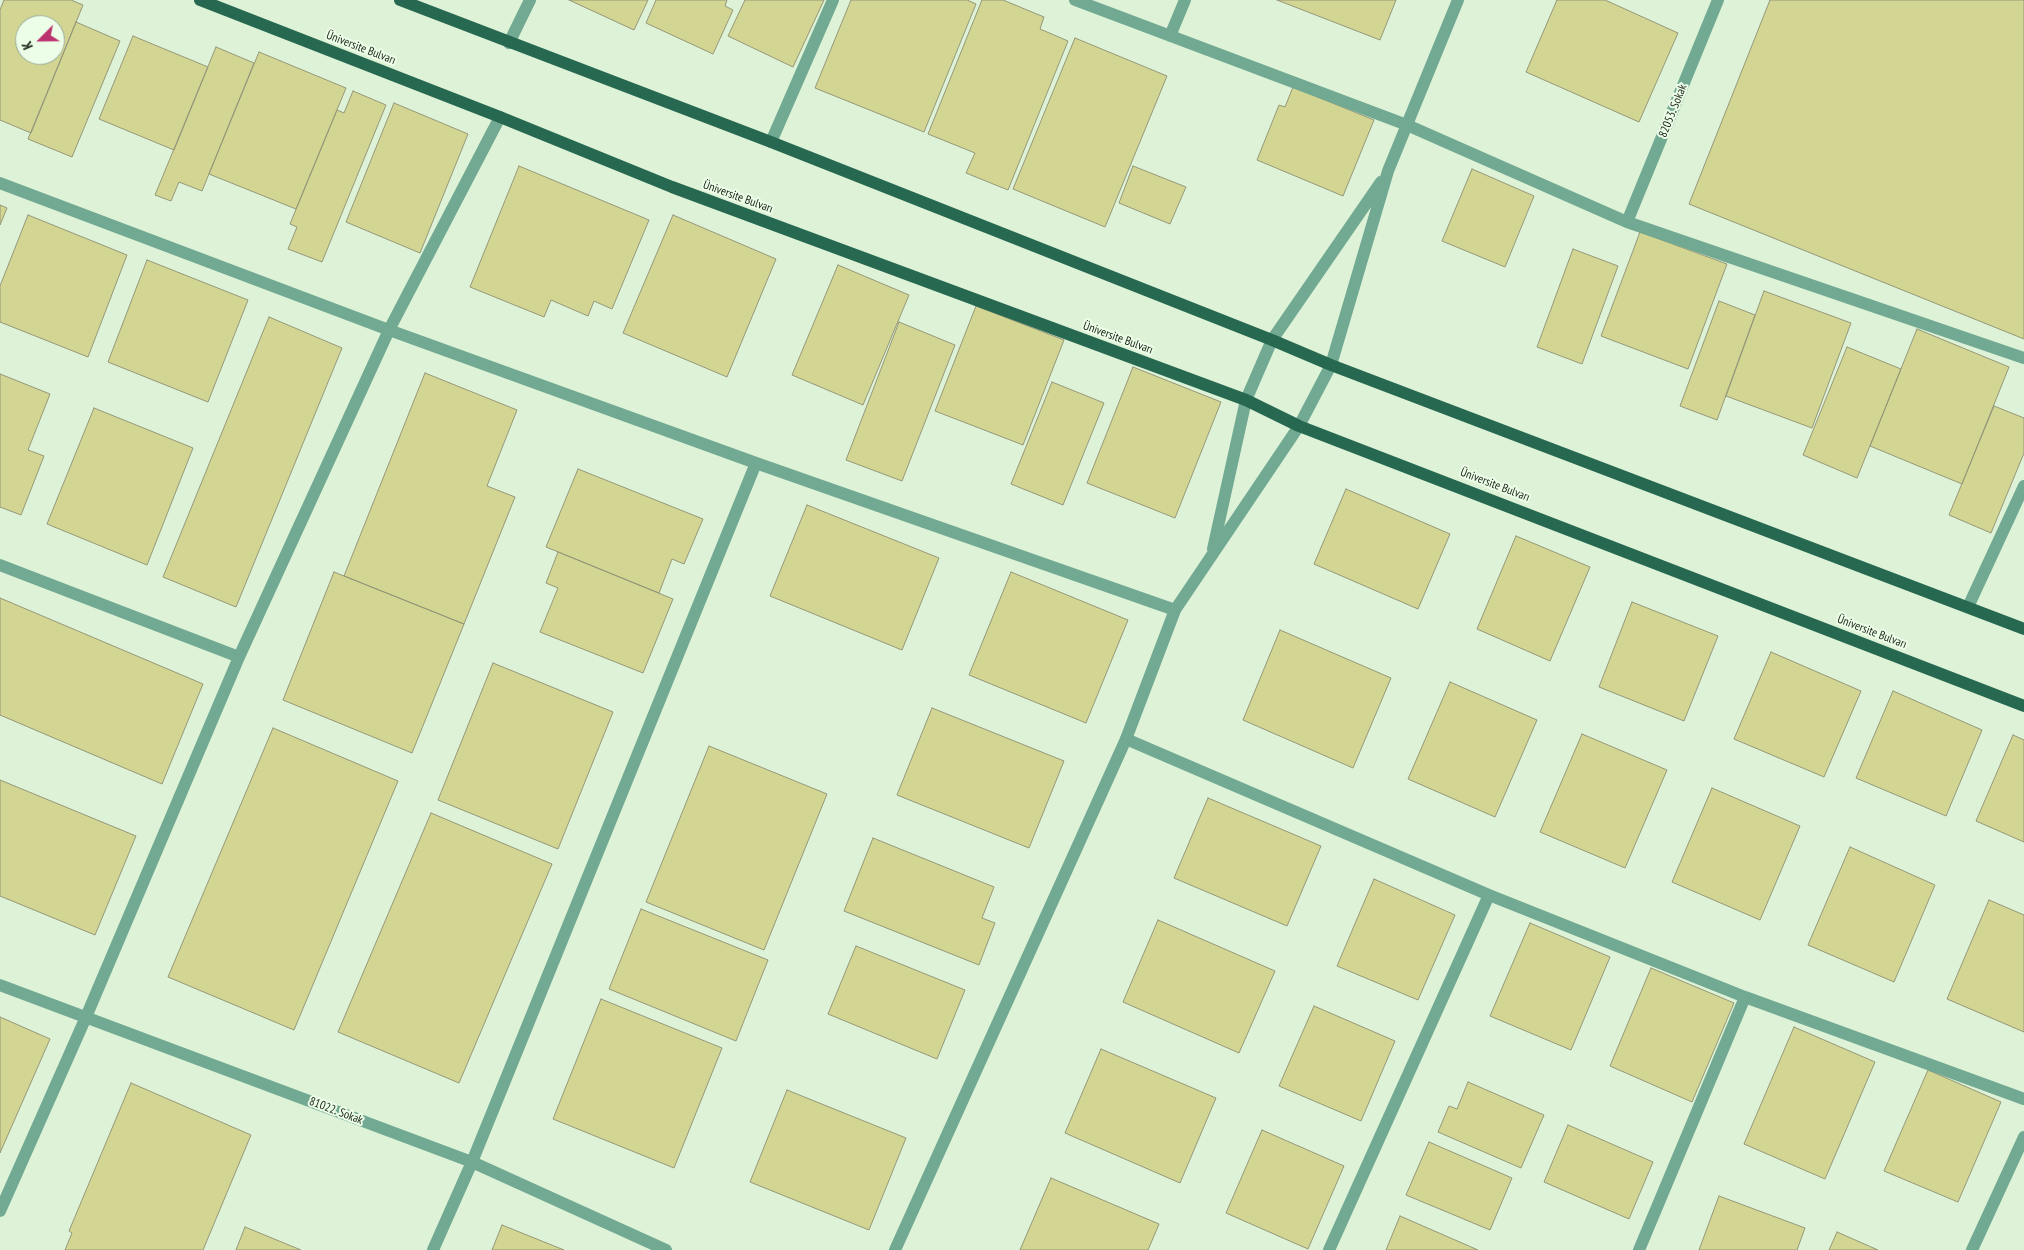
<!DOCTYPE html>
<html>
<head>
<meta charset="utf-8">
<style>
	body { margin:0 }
	#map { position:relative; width:2024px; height:1250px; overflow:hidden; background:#ddf2d7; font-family:"PT Sans Narrow",sans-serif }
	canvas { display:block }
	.north { position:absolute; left:15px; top:15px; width:50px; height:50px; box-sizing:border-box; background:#edfee8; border:1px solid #99a796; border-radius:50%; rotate:247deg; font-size:14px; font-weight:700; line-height:20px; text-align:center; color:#1c241a }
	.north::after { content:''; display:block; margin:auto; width:18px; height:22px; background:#bc326e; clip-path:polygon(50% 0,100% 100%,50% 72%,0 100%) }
</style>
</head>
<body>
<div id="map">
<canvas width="2024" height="1250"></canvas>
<div class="north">K</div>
</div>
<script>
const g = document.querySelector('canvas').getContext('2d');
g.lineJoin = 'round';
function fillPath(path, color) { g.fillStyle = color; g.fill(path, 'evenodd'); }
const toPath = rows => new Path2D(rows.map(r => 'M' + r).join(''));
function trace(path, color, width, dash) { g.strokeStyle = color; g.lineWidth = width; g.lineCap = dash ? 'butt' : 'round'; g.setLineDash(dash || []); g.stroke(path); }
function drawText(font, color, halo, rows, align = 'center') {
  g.font = font + ' "PT Sans Narrow",sans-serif'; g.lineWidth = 4; g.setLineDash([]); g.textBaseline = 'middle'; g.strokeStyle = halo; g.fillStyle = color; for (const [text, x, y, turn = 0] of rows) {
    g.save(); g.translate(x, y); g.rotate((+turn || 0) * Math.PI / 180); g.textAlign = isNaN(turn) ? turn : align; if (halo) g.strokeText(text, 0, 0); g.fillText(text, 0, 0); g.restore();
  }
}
const building = toPath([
	[4,0,71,0,83,5,31,133,0,120,0,10,4,0],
	[25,25,55,25,55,55,25,55,25,25],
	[569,0,648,0,634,30,569,0],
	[656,0,727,0,725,6,733,10,713,54,646,23,656,0],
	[745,0,824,0,793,67,728,36,745,0],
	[851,0,967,0,976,4,924,132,815,88,851,0],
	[982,0,1003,0,1044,17,1040,29,1068,41,1008,190,966,173,975,153,928,134,982,0],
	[1277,0,1396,0,1380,40,1277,0],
	[1557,0,1605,0,1678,33,1639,122,1526,72,1557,0],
	[1770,0,2024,0,2024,339,1689,204,1770,0],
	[76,22,120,41,72,157,28,139,76,22],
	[133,36,208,67,174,150,99,119,133,36],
	[1075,38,1167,76,1105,227,1013,189,1075,38],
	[216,47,254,63,202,191,179,182,171,201,155,195,216,47],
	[259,52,346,88,296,209,209,174,259,52],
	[1293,87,1374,120,1343,196,1257,160,1279,105,1285,107,1293,87],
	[353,91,386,105,322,262,288,249,297,227,290,224,337,110,344,113,353,91],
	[394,103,468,134,420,253,346,222,394,103],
	[519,166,649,220,612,309,594,301,588,316,551,300,544,317,470,287,519,166],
	[1133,166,1186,187,1170,224,1119,203,1133,166],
	[1472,169,1534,196,1505,267,1442,241,1472,169],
	[0,205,7,208,0,225,0,205],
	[28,215,127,255,88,357,0,322,0,286,28,215],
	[673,215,776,259,727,377,623,333,673,215],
	[1640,232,1727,264,1688,369,1601,336,1640,232],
	[1573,249,1618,266,1582,364,1537,347,1573,249],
	[147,260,248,300,208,402,108,362,147,260],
	[838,265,909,295,863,405,792,375,838,265],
	[1764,291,1851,323,1812,428,1726,396,1764,291],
	[1719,301,1755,315,1717,420,1680,406,1719,301],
	[976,306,1064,340,1023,445,935,411,976,306],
	[269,317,342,348,236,607,163,577,269,317],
	[899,322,955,345,902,481,846,460,899,322],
	[1917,329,2009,367,1962,484,1870,446,1917,329],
	[1847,347,1901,369,1857,478,1803,455,1847,347],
	[1133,367,1221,402,1175,518,1087,483,1133,367],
	[425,373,517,410,487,486,515,497,464,624,344,576,425,373],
	[0,374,50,394,28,450,44,456,21,515,0,507,0,374],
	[1052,382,1104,403,1063,505,1011,484,1052,382],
	[1994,406,2024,418,2024,453,1991,533,1949,515,1994,406],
	[94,408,193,448,147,565,47,524,94,408],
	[578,469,703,519,684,564,672,559,659,593,546,547,578,469],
	[1346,489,1450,534,1418,609,1314,564,1346,489],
	[807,505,939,558,902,650,770,596,807,505],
	[1516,536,1590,567,1550,661,1477,629,1516,536],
	[558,552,673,599,643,673,540,632,558,588,546,583,558,552],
	[334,572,464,624,412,753,283,700,334,572],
	[1011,572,1128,620,1086,723,969,675,1011,572],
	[0,598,203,684,162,784,0,715,0,598],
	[1632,602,1718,636,1684,721,1599,687,1632,602],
	[1280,630,1391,678,1353,768,1243,720,1280,630],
	[1771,652,1861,691,1824,777,1734,739,1771,652],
	[493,663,613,712,558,849,438,800,493,663],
	[1450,682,1537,720,1495,817,1408,779,1450,682],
	[1893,691,1982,730,1946,816,1856,778,1893,691],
	[932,708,1064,761,1029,848,897,795,932,708],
	[273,728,398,781,294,1030,168,977,273,728],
	[1582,734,1667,770,1625,868,1540,832,1582,734],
	[2013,735,2024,740,2024,842,1976,821,2013,735],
	[709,746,827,794,764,950,646,902,709,746],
	[0,780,136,836,95,935,0,896,0,780],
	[1712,788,1800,826,1760,920,1672,882,1712,788],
	[1208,798,1321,846,1287,926,1174,878,1208,798],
	[431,813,552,864,459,1083,338,1032,431,813],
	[873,838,994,887,982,918,995,923,979,965,844,911,873,838],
	[1850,847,1935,885,1894,982,1808,945,1850,847],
	[1374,879,1455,915,1418,1000,1337,966,1374,879],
	[1989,900,2024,915,2024,1032,1947,999,1989,900],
	[641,909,768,960,736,1041,609,989,641,909],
	[1158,920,1275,971,1239,1053,1123,1002,1158,920],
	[1530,923,1610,957,1571,1050,1490,1016,1530,923],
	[856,946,965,990,937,1059,828,1014,856,946],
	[1651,968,1734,1003,1692,1102,1610,1066,1651,968],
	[601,999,722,1048,674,1168,553,1119,601,999],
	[1314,1006,1395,1041,1361,1121,1279,1086,1314,1006],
	[0,1017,50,1039,0,1153,0,1017],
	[1794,1027,1875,1062,1825,1179,1744,1144,1794,1027],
	[1101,1049,1216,1098,1180,1183,1065,1133,1101,1049],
	[1928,1070,2001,1102,1958,1202,1884,1171,1928,1070],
	[1468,1082,1544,1115,1521,1168,1438,1132,1449,1106,1457,1109,1468,1082],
	[131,1083,251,1135,203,1250,65,1250,72,1233,69,1231,131,1083],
	[787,1090,906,1138,869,1230,750,1182,787,1090],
	[1568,1125,1653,1162,1629,1219,1544,1182,1568,1125],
	[1262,1130,1344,1166,1308,1249,1226,1213,1262,1130],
	[1429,1142,1512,1178,1490,1230,1406,1195,1429,1142],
	[1051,1178,1159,1224,1148,1250,1020,1250,1051,1178],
	[1719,1196,1805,1228,1797,1250,1699,1250,1719,1196],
	[1400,1216,1478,1250,1386,1250,1400,1216],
	[502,1225,564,1250,492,1250,502,1225],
	[245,1227,301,1250,236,1250,245,1227],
	[1837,1232,1878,1250,1829,1250,1837,1232]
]);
fillPath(building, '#d3d692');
trace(building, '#959779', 1);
trace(toPath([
	[1075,0,1407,125,1627,222,2024,358],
	[1170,36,1185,0],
	[509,43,530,0],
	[771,142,833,0],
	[0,183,389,330,756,463,1175,610],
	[1627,222,1718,0],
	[0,565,239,657],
	[1968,607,2024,486],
	[1126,739,1489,895,1745,997,2024,1099],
	[0,985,472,1162,666,1250],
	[0,1211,86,1017,239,657,389,330,500,117],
	[433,1250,472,1162,756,463],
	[1329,1250,1489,895],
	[1639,1250,1745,997],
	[1972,1250,2024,1137]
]), '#72a992', 12);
trace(toPath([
	[1213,549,1246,400,1272,340,1381,182],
	[895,1250,1126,739,1175,610,1299,426,1331,365,1388,171,1458,0]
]), '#72a992', 12);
trace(toPath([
	[200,0,500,117,672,187,1246,400,1299,426,2024,706],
	[400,0,771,142,1272,340,1331,365,2024,629]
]), '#276851', 12);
drawText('12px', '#1c241a', '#edfee8', [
	["Üniversite Bulvarı",361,48,21],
	["82053. Sokak",1673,111,-68],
	["Üniversite Bulvarı",738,197,20],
	["Üniversite Bulvarı",1118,338,20],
	["Üniversite Bulvarı",1495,485,21],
	["Üniversite Bulvarı",1872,632,21],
	["81022. Sokak",336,1111,21]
]);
</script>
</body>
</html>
